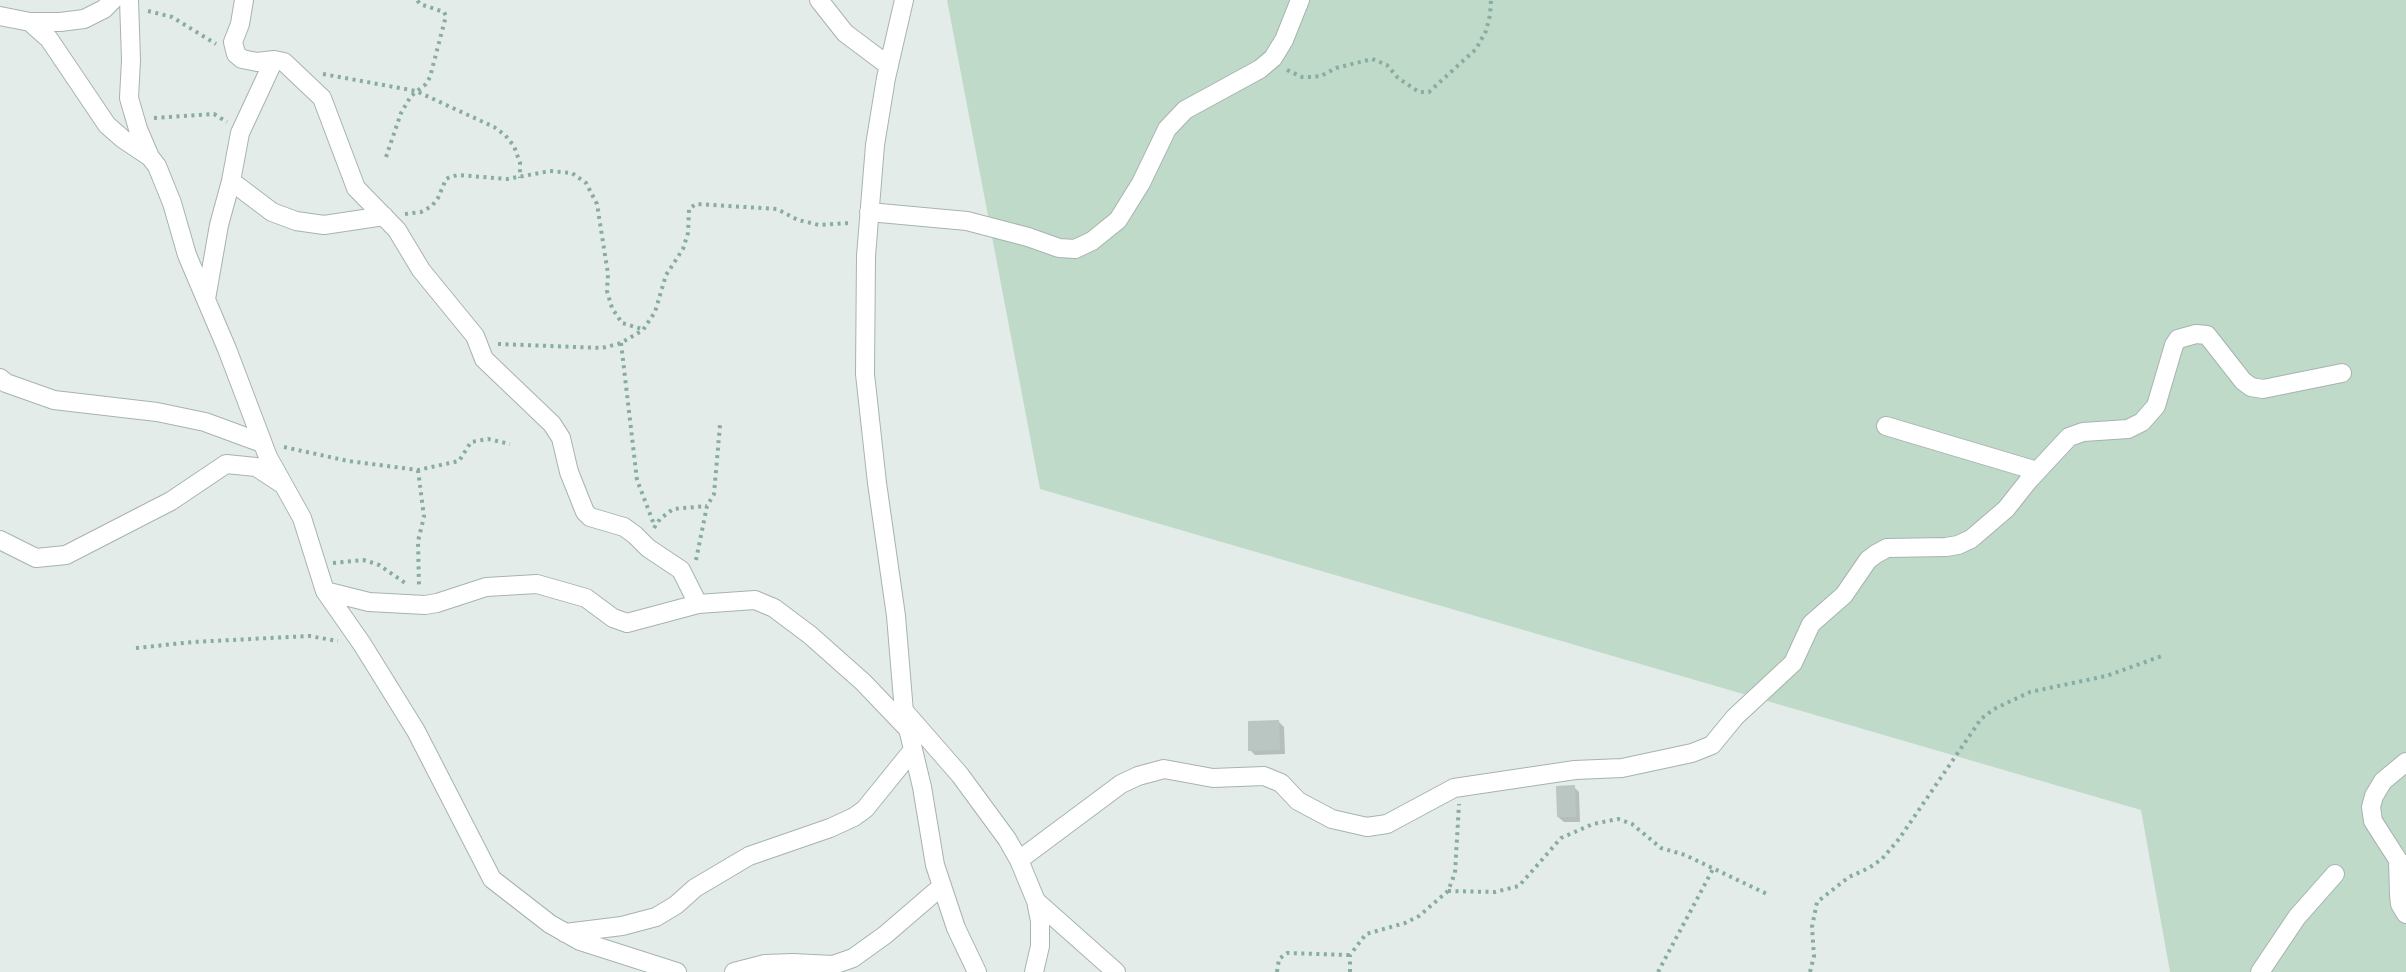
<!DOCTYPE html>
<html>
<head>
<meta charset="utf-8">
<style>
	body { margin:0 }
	canvas { display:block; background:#e4ece9 }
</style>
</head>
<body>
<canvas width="2406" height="972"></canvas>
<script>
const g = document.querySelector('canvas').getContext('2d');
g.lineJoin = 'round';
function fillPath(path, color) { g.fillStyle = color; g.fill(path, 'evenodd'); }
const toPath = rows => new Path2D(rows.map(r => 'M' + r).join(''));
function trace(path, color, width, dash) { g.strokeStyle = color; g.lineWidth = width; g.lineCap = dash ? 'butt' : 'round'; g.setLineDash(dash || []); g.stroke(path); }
fillPath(toPath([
	[947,0,2406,0,2406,972,2170,972,2141,810,1040,489]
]), '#bfdac9');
fillPath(toPath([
	[1279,722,1284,727,1285,754,1255,755,1250,750],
	[1574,787,1579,792,1580,822,1564,822,1558,817]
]), '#0003');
fillPath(toPath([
	[1279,720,1280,750,1248,751,1248,721],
	[1575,785,1576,817,1557,817,1556,786]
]), '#b9c6c2');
const minor = toPath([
	[129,0,131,60,129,98,138,129,150,157],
	[244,0,240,24,233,42,236,54,242,59,257,62,274,60,284,62,322,98,356,188,397,230,421,270,475,336,484,359,552,424,561,438,569,472,585,512,590,517,624,527,635,535,648,548,681,570,698,604],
	[819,0,845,33,889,66],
	[904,0,886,78,875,145,866,256,865,374,877,483,896,616,904,712,922,787,935,865,956,928,977,972],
	[0,16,30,22,60,22,84,19,104,9,113,0],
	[30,22,49,39,107,125,123,139,150,157,157,166,172,203,187,255,227,349,268,457,302,518,325,591,362,644,416,731,492,879,550,924,580,941,677,972],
	[231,181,272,212,296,221,324,225,384,216],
	[869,212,967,221,1028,237,1059,248,1075,249,1092,241,1118,220,1141,183,1167,129,1185,110,1260,69,1273,58,1284,40,1300,0],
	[206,299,219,225,231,181,240,133,274,60],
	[0,378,6,383,54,400,157,412,205,422,262,443],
	[1886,426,2037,471],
	[0,540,36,558,66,555,171,501,226,464,256,467,282,484],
	[325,591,369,602,425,605,437,603,486,587,537,584,586,598,613,618,627,623,698,604,755,600,774,608,810,635,863,682,907,728],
	[905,712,960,775,1007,839,1019,860,1036,901,1040,921,1040,946,1034,972],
	[2406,762,2383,781,2374,796,2371,807,2373,821,2398,860,2399,895,2400,904,2406,914],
	[1019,860,1121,784,1138,776,1164,769,1213,778,1264,776,1281,783,1298,801,1332,819,1367,827,1387,824,1454,788,1575,770,1622,768,1692,753,1712,745,1735,717,1793,663,1811,624,1844,595,1868,560,1876,554,1887,548,1946,547,1958,545,1971,539,2006,509,2029,480,2069,437,2083,432,2128,429,2142,422,2156,406,2174,345,2178,339,2196,334,2207,335,2243,381,2251,387,2263,389,2342,373],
	[1036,901,1116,972],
	[565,933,622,926,656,917,676,905,695,888,749,856,830,828,854,817,865,809,912,751],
	[734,972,765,964,793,963,833,965,853,958,885,935,942,886],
	[2260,972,2297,917,2335,874]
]);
trace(minor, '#a7b3b0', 20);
trace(toPath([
	[148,11,172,17,216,44],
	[1287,70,1302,77,1309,77,1321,76,1336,68,1372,59,1387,65,1398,78,1419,92,1429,92,1476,49,1486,31,1490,15,1491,0],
	[323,74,416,91,494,127,505,135,514,146,520,163,520,178],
	[154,118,214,114,227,122],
	[386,157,401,113,411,96,426,84,430,77,446,16,444,12,420,4,417,0],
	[405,214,421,212,432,206,438,198,446,179,450,177,458,175,507,179,550,171,572,173,586,183,597,204,608,274,607,291,612,308,622,323,642,329],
	[621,343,637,480,655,527],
	[498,344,602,348,621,343,643,330,655,312,666,275,683,249,688,233,689,209,696,204,777,209,798,220,819,225,850,223],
	[284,447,348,461,418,470,459,461,471,442,488,439,510,444],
	[418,470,424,517,418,541,419,587],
	[654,528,660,519,673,509,707,506],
	[696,560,707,506,714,494,720,425],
	[333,563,363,560,370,562,379,565,408,585],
	[136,648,193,642,309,636,338,641],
	[1448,891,1495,892,1519,886,1561,838,1593,824,1618,819,1632,824,1661,848,1685,855,1767,894],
	[1277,972,1279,959,1287,953,1350,955],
	[1350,972,1350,955,1366,934,1405,923,1419,916,1448,891,1455,873,1459,804],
	[1658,972,1713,869],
	[1810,972,1814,956,1812,927,1817,902,1849,877,1869,868,1882,859,1899,839,1981,719,1994,709,2030,692,2106,676,2162,656]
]), '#87aca4', 4, [3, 4.5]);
trace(minor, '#fff', 18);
</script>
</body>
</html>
